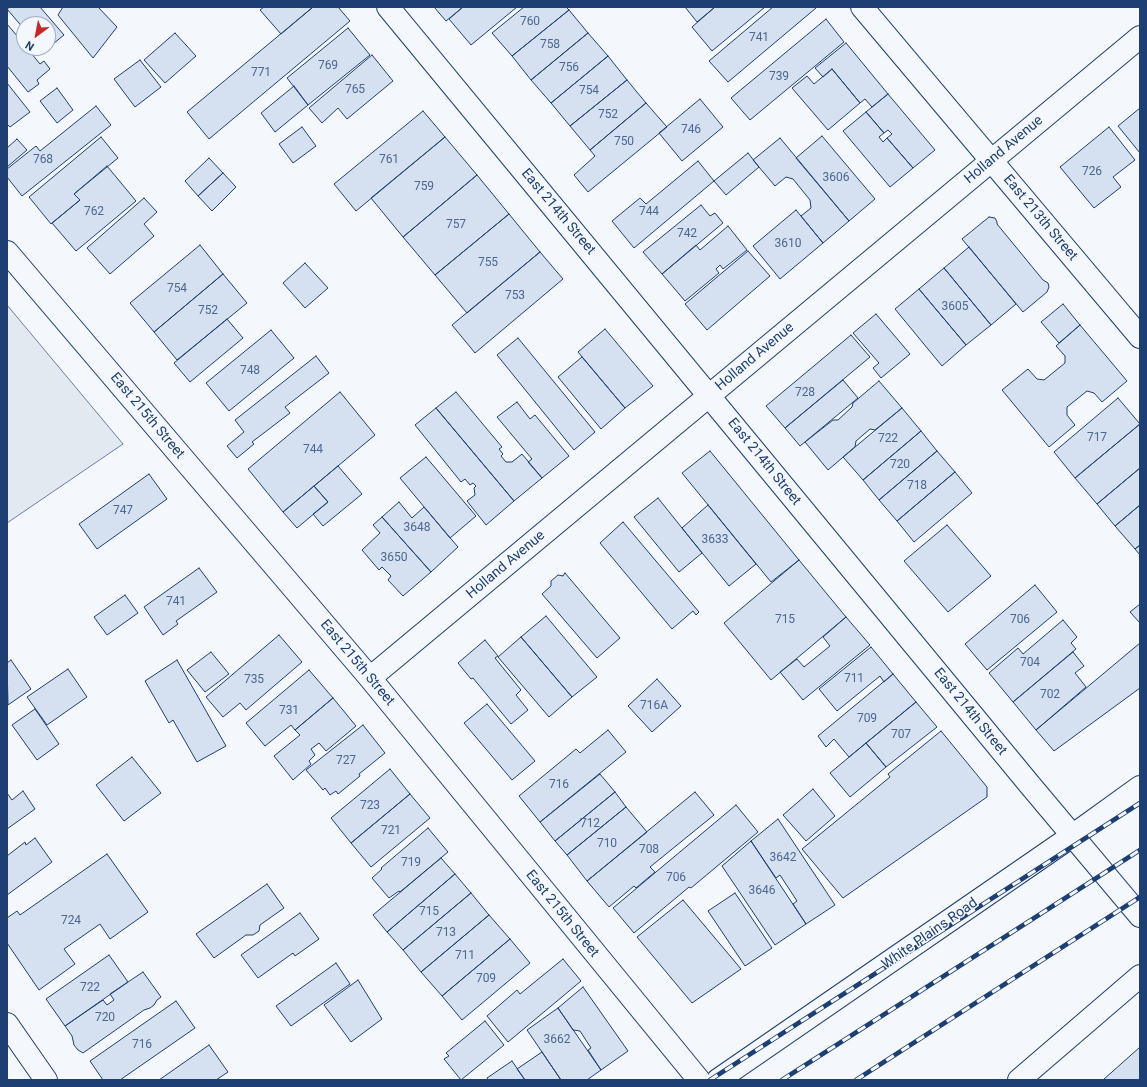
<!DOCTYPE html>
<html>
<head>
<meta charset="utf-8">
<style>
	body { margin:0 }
	#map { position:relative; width:1147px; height:1087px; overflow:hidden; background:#f4f7fb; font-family:Roboto,sans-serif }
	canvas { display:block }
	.frame { position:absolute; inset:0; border:8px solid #1d3f73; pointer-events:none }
	.north { position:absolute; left:16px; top:16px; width:40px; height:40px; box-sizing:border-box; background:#f4f7fb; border:1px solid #9eadc5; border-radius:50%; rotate:212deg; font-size:11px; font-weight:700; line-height:16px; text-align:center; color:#1d3f73 }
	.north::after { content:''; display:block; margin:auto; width:14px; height:18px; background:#c62828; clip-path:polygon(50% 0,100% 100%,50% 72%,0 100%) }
</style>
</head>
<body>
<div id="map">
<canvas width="1147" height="1087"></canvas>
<div class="frame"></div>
<div class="north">N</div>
</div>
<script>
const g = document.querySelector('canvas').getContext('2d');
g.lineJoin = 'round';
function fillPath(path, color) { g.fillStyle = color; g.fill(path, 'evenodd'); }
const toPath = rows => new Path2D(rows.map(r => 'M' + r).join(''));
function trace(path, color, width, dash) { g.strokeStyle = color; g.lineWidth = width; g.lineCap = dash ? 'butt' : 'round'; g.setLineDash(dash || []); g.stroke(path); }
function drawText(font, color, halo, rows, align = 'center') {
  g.font = font + ' Roboto,sans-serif'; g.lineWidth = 3; g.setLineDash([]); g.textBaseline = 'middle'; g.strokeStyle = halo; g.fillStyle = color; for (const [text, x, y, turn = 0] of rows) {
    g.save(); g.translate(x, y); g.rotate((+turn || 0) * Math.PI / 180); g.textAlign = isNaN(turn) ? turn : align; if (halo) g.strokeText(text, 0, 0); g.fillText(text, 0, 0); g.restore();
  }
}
const green = toPath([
	[7,305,123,444,7,523,7,305]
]);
fillPath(green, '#e3e9f0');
trace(green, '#687fa3', 1);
const building = toPath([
	[10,7,40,7,64,35,48,48,48,24,24,24,24,29,7,9,10,7],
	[63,7,98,7,117,27,93,58,58,15,63,7],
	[264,7,313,7,281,34,260,10,264,7],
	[313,7,338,7,350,21,209,139,187,112,313,7],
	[434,7,463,7,446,21,434,7],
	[463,7,517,7,471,45,449,19,463,7],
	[524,7,566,7,569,10,512,56,492,33,524,7],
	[685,7,715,7,697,22,685,7],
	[715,7,765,7,712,51,692,27,715,7],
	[773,7,815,7,816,8,728,82,709,61,773,7],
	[569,10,588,33,531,80,512,56,569,10],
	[826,19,844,42,750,120,731,98,826,19],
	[7,24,24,44,24,48,27,48,40,64,44,61,50,69,37,80,39,84,28,92,7,66,7,24],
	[348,28,370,55,308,105,287,78,348,28],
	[175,33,196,56,165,83,144,60,175,33],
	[588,33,608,56,551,103,531,80,588,33],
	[846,43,888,94,872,107,865,99,860,103,832,69,823,77,815,68,846,43],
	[372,55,393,81,347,119,338,108,322,123,309,108,372,55],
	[608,56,627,80,570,126,551,103,608,56],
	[140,60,161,87,135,107,114,79,140,60],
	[832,69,860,103,828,130,792,88,807,76,814,84,832,69],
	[627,80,646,103,590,150,570,126,627,80],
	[7,83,30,112,10,127,7,124,7,83],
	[294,86,308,105,275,132,261,113,294,86],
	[57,88,73,110,57,123,40,101,57,88],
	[888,94,935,150,913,168,887,138,892,134,888,130,884,133,866,112,888,94],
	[700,99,723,127,682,161,659,133,700,99],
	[646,103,667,127,588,192,574,175,595,156,590,150,646,103],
	[96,106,111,125,22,196,7,177,7,169,36,146,40,151,96,106],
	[1140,108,1140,153,1118,126,1140,108],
	[423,111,445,137,356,211,334,184,423,111],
	[866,112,884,133,879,137,883,142,887,138,913,168,890,187,843,131,866,112],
	[302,127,316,146,293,163,279,144,302,127],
	[1109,127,1135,160,1113,177,1121,187,1094,208,1060,167,1109,127],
	[822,136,875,199,849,221,796,158,822,136],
	[101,137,118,158,74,194,80,200,51,224,29,197,101,137],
	[445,137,477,175,403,237,371,198,445,137],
	[780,138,849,221,823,243,801,216,811,208,810,200,793,179,786,177,775,186,753,160,780,138],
	[17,139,27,150,7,167,7,148,17,139],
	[748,153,759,167,726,195,714,181,748,153],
	[209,158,223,173,198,196,185,181,209,158],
	[698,161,714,181,634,248,612,221,640,198,646,204,698,161],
	[107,166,136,201,76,251,52,223,80,200,74,194,107,166],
	[223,173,236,187,212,211,198,196,223,173],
	[477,175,509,214,435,275,403,237,477,175],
	[144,198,157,212,144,224,154,236,110,274,87,248,144,198],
	[701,205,710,216,715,213,723,223,662,274,643,252,701,205],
	[796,210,823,243,780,279,753,246,796,210],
	[509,214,540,252,467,313,435,275,509,214],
	[989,217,995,218,997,222,997,224,1043,280,1048,283,1049,287,1047,292,1023,312,962,239,989,217],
	[728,226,747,250,723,269,720,265,716,269,719,273,685,301,662,274,696,245,700,250,728,226],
	[200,245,223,274,154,332,130,303,200,245],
	[969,247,1016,304,991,325,944,268,969,247],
	[748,251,770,276,707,330,685,304,748,251],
	[540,252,563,279,475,353,452,325,540,252],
	[305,263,328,288,305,308,283,283,305,263],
	[944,268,991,325,966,345,919,289,944,268],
	[223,274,247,303,177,360,154,332,223,274],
	[919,289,966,345,942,366,895,309,919,289],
	[1063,304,1080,325,1059,343,1041,322,1063,304],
	[876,314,910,354,881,378,873,368,879,363,853,333,876,314],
	[227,319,243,338,190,382,174,363,227,319],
	[1080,325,1127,381,1102,402,1094,393,1087,391,1067,407,1067,415,1075,425,1049,447,1002,390,1028,369,1037,379,1044,380,1065,363,1065,356,1056,346,1080,325],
	[605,329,653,386,625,408,578,352,605,329],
	[271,330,294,358,229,411,206,383,271,330],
	[851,335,870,357,785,428,766,406,851,335],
	[518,338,595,432,574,450,497,355,518,338],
	[316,356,329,373,285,407,290,413,252,442,254,444,237,458,227,446,244,432,235,420,316,356],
	[582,357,625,408,601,429,558,377,582,357],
	[843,380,858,398,800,446,785,428,843,380],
	[879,381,902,408,875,430,870,429,856,441,855,447,828,470,805,442,833,420,838,420,852,407,853,403,879,381],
	[340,392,375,435,283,512,248,469,340,392],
	[456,392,502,447,499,449,503,454,501,456,506,462,512,462,522,454,542,478,514,501,436,408,456,392],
	[1118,398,1140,424,1075,478,1054,452,1118,398],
	[517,402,530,419,535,415,569,456,542,478,528,462,532,459,497,417,517,402],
	[436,408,514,501,486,525,467,501,475,495,474,488,476,486,473,483,470,485,465,479,461,482,415,425,436,408],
	[902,408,921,431,863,480,843,457,902,408],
	[1140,424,1140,468,1097,504,1075,478,1140,424],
	[921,431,937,451,879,500,863,480,921,431],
	[710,451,799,560,771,582,682,473,710,451],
	[937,451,955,472,897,521,879,500,937,451],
	[426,457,476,516,450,538,400,478,426,457],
	[338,466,362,494,323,526,313,514,328,502,314,486,338,466],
	[1140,468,1140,505,1115,526,1097,504,1140,468],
	[955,472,972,493,914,542,897,521,955,472],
	[149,474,167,499,97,549,79,524,149,474],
	[314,486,328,502,297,528,283,512,314,486],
	[658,498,702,553,679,572,634,517,658,498],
	[399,502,412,518,424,507,458,547,431,572,382,517,399,502],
	[708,505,756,564,729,586,682,528,708,505],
	[1140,505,1140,545,1135,549,1115,526,1140,505],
	[382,517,431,572,403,596,388,580,391,576,382,567,379,570,362,550,380,533,373,525,382,517],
	[623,522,699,612,696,615,693,611,672,629,600,543,623,522],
	[947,525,991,576,948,612,904,561,947,525],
	[1140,545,1140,555,1135,549,1140,545],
	[799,560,846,617,771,680,724,623,799,560],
	[199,568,217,592,176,621,178,624,163,635,144,607,199,568],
	[565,573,620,638,597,658,542,594,551,586,551,581,558,575,563,576,565,573],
	[1035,585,1057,612,987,670,965,644,1035,585],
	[125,595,138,613,107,635,94,617,125,595],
	[1140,604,1140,623,1130,612,1140,604],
	[546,616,597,677,572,697,521,637,546,616],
	[846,617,870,645,803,700,780,672,797,659,804,667,830,646,823,637,846,617],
	[1063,620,1077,637,1071,643,1076,649,1013,702,989,673,1018,648,1023,654,1063,620],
	[279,635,302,662,246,710,240,703,223,717,206,697,279,635],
	[521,637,572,697,549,717,498,657,521,637],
	[485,640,498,656,495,658,521,690,516,695,528,710,511,724,473,678,471,679,458,663,485,640],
	[1140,643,1140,688,1054,751,1036,730,1140,643],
	[871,647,893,674,884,682,880,676,837,711,819,689,871,647],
	[211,652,229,674,205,692,187,670,211,652],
	[1073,652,1084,666,1075,673,1086,687,1036,730,1013,702,1073,652],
	[11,660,31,689,8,705,7,663,11,660],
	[177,660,226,746,197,762,173,720,169,723,145,681,177,660],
	[68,669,87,697,47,725,27,697,68,669],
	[309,670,333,698,295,730,291,725,265,746,246,723,309,670],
	[893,674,916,702,849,757,834,739,826,747,818,736,893,674],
	[657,679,681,706,652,732,628,706,657,679],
	[333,698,356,726,326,751,319,743,311,749,315,755,309,761,311,764,293,780,274,756,300,735,295,730,333,698],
	[916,702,937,727,886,767,866,743,916,702],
	[487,704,535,761,512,780,464,723,487,704],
	[35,709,59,744,37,760,12,725,35,709],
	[363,725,385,753,359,774,360,776,338,794,336,791,330,795,325,788,323,790,306,770,363,725],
	[608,730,626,752,540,822,519,796,576,749,580,753,608,730],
	[941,731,987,787,987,797,843,898,802,849,890,777,888,774,941,731],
	[866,743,886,767,850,797,830,773,866,743],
	[132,757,161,793,124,821,96,785,132,757],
	[390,769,410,794,351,843,331,818,390,769],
	[600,774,615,792,555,841,540,822,600,774],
	[813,789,835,816,806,841,783,815,813,789],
	[23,791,35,809,7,829,7,793,12,800,23,791],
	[615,792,626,807,567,855,555,841,615,792],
	[695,792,714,815,650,867,655,872,636,888,634,886,609,907,587,881,695,792],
	[410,794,430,818,371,867,351,843,410,794],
	[736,805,758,832,691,888,689,887,634,933,613,908,736,805],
	[626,807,647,832,587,881,567,855,626,807],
	[778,819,835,905,806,924,793,904,797,901,780,875,776,878,751,841,778,819],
	[428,828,448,852,400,892,399,891,389,898,372,878,382,869,381,868,428,828],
	[35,838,52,862,7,895,7,856,25,842,26,845,35,838],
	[751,841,806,924,775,945,722,866,751,841],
	[107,854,148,912,110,939,100,924,64,949,75,964,39,990,7,943,7,918,17,911,20,915,107,854],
	[441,858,455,874,387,932,373,915,441,858],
	[455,874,471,893,403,950,387,932,455,874],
	[267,884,284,908,260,925,259,931,253,935,246,935,214,958,196,934,267,884],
	[471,893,489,915,421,972,403,950,471,893],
	[735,893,772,948,745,966,708,911,735,893],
	[683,900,741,969,692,1003,637,937,683,900],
	[300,913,319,939,295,956,293,953,258,978,241,955,300,913],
	[489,915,510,939,442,996,421,972,489,915],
	[510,939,530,963,462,1020,442,996,510,939],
	[109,955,128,982,65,1026,46,999,109,955],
	[563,959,581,981,508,1042,487,1016,517,990,520,994,563,959],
	[336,963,350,984,291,1026,276,1006,336,963],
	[143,972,161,997,157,1000,154,1005,150,1008,144,1010,83,1053,78,1050,74,1045,72,1036,65,1026,103,1000,107,1005,114,1000,110,994,143,972],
	[358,980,382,1019,351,1042,324,1005,358,980],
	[583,987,628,1051,601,1070,588,1050,591,1048,580,1031,573,1030,558,1008,583,987],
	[176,1001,195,1028,120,1080,103,1080,90,1061,176,1001],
	[558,1008,601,1070,587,1080,561,1080,527,1030,558,1008],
	[485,1021,504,1045,461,1080,444,1059,449,1056,446,1053,485,1021],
	[209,1045,228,1072,216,1080,159,1080,209,1045],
	[1140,1047,1140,1080,1103,1080,1140,1047],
	[542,1052,561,1080,525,1080,517,1069,542,1052],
	[512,1061,525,1080,488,1080,487,1078,512,1061]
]);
fillPath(building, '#d5e0f0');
trace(building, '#1d3f73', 1);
const street = toPath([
	[388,7,1030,785,1140,916],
	[862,7,1140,337],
	[7,252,370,678,699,1080],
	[370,678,1140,37],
	[7,1024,46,1080]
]);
const secondary = toPath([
	[718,1080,1072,836,1140,787],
	[1019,1080,1140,976]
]);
trace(street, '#1d3f73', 24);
trace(secondary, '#1d3f73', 24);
trace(street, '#f4f7fb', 22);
trace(secondary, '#f4f7fb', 22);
const rail = toPath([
	[710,1080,1140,803],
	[782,1080,1140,850],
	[856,1080,1140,897]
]);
trace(rail, '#1d3f73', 4.5);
trace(rail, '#f4f7fb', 3, [9]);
drawText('12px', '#4b6792', null, [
	["760",530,22],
	["741",759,38],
	["758",550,45],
	["769",328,66],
	["756",569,68],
	["771",261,73],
	["739",779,77],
	["765",355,90],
	["754",589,91],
	["752",608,115],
	["746",691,130],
	["750",624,142],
	["768",43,160],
	["761",389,160],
	["726",1092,172],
	["3606",836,178],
	["759",424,187],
	["762",94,212],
	["744",649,212],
	["757",456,225],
	["742",687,234],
	["3610",788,244],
	["755",488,263],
	["754",177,289],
	["753",515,296],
	["3605",955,307],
	["752",208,311],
	["748",250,371],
	["728",805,393],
	["717",1097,438],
	["722",888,439],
	["744",313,450],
	["720",900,465],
	["718",917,486],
	["747",123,511],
	["3648",417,528],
	["3633",715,540],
	["3650",394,558],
	["741",176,602],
	["715",785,620],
	["706",1020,620],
	["704",1030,663],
	["711",854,679],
	["735",254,680],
	["702",1050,695],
	["716A",654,706],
	["731",289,711],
	["709",867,719],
	["707",901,735],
	["727",346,761],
	["716",559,785],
	["723",370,806],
	["712",590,824],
	["721",391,831],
	["710",607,844],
	["708",649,850],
	["3642",783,858],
	["719",411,863],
	["706",676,878],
	["3646",762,891],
	["715",429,912],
	["724",71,921],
	["713",446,933],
	["711",465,956],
	["709",486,979],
	["722",90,988],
	["720",105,1018],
	["3662",557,1040],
	["716",142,1045]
]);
drawText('14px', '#1d3f73', '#f4f7fb', [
	["Holland Avenue",1004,150,-40],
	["East 214th Street",558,212,50],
	["East 213th Street",1040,218,50],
	["Holland Avenue",755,357,-40],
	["East 215th Street",147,416,50],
	["East 214th Street",764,462,51],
	["Holland Avenue",506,565,-40],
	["East 215th Street",357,663,50],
	["East 214th Street",970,712,51],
	["East 215th Street",562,914,51],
	["White Plains Road",930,934,-35]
]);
</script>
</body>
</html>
